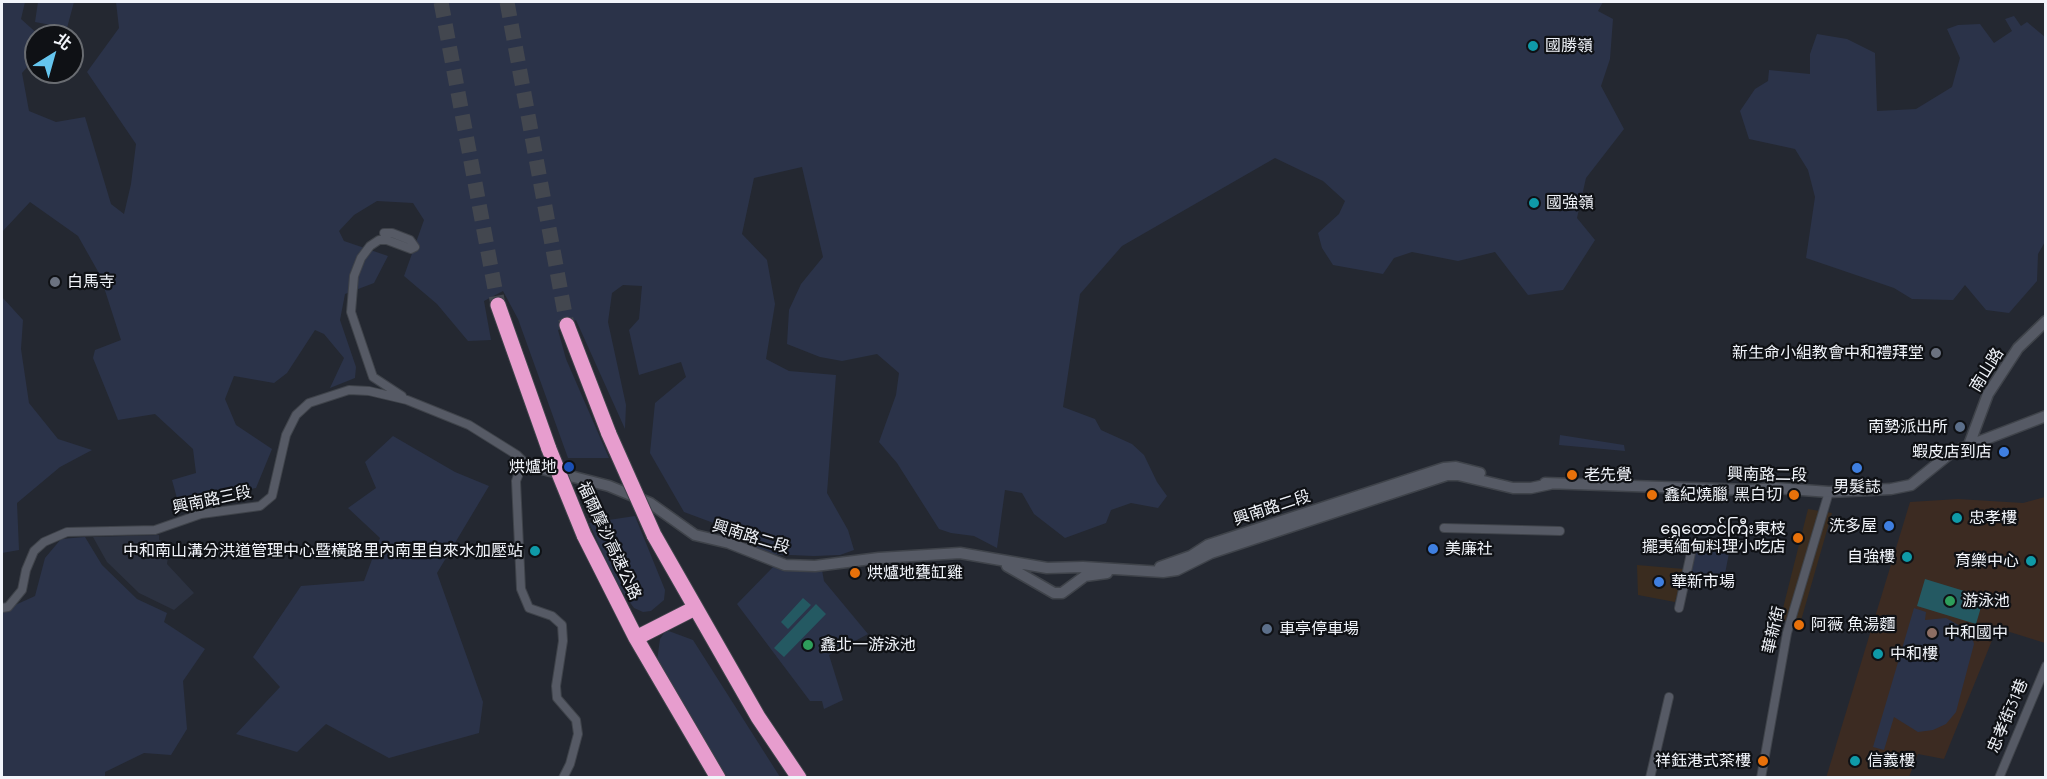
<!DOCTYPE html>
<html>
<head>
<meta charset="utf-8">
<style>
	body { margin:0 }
	#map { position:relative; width:2047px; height:779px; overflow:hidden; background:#242831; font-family:Quicksand,"Noto Sans TC",sans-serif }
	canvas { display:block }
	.frame { position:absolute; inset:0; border:3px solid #f1f4fa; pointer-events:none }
	.north { position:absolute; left:24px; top:24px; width:60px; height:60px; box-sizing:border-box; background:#0f1115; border:2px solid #696c71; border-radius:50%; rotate:37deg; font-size:16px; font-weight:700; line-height:24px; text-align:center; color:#f1f4fa }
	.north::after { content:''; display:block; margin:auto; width:21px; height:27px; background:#65c5ee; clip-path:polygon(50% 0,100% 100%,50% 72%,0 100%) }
</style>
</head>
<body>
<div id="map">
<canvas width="2047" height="779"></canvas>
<div class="frame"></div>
<div class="north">北</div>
</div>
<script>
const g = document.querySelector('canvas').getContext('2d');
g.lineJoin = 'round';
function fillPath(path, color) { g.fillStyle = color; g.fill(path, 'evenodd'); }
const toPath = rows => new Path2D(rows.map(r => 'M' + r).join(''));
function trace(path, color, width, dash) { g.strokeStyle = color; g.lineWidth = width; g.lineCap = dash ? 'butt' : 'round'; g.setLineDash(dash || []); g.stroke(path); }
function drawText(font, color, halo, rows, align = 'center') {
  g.font = font + ' Quicksand,"Noto Sans TC","Noto Sans Myanmar",sans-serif'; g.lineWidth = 4.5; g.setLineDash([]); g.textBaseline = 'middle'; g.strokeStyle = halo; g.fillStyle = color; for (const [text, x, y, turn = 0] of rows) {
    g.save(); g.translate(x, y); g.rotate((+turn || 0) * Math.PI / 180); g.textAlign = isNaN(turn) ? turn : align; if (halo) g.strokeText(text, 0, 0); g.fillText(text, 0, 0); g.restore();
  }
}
fillPath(toPath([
	[1808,509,1832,513,1800,624,1780,620],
	[1637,565,1684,569,1675,602,1638,595]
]), '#3a2c1f');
fillPath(toPath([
	[159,535,159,540,170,543,167,564,194,593,174,610,139,593,107,562,93,537]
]), '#2c3241');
fillPath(toPath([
	[2045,497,2045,643,1997,628,1944,759,1918,754,1909,777,1826,778,1910,502,1958,499,2023,503]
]), '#3c2b22');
fillPath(toPath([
	[2,2,25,2,21,19,40,36,36,36,36,57,22,73,29,111,56,122,85,117,111,204,124,214,131,184,136,144,87,72,119,28,116,2,1603,2,1598,11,1613,19,1610,59,1601,86,1624,129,1586,178,1577,218,1595,240,1563,290,1528,295,1495,252,1458,261,1412,252,1394,258,1383,274,1333,265,1322,248,1318,233,1339,214,1345,201,1323,181,1275,158,1122,246,1080,294,1063,407,1095,419,1101,430,1132,444,1144,455,1157,482,1167,496,1158,508,1131,503,1111,510,1106,523,1065,538,1034,514,1022,493,1005,490,997,548,974,536,951,533,939,529,897,463,879,442,896,395,899,373,877,354,842,361,820,357,787,344,789,310,801,284,823,257,802,167,754,178,742,234,767,260,775,304,766,359,789,371,836,375,827,493,848,530,854,550,840,555,814,556,766,554,735,531,684,512,650,453,655,403,686,377,681,362,639,375,629,330,639,319,642,286,623,285,612,293,608,322,626,405,625,429,576,320,558,330,566,359,609,458,568,458,518,319,503,291,484,301,491,340,468,341,437,304,404,276,424,220,413,203,377,201,354,215,339,231,344,241,388,256,374,283,345,294,340,320,356,367,355,378,330,388,344,358,324,334,315,330,287,373,274,383,234,376,225,399,236,425,272,449,256,488,178,502,172,480,196,473,193,449,155,414,118,420,93,358,95,350,121,340,100,275,78,236,30,202,2,232],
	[38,2,74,2,67,28,35,22],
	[2014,16,2021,26,2027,22,2045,37,2046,240,2038,254,2037,281,2009,313,1986,310,1965,285,1953,300,1912,299,1894,288,1806,258,1815,197,1808,170,1795,149,1749,139,1740,111,1755,89,1768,81,1769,70,1810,74,1810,54,1817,34,1847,39,1875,53,1877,111,1916,109,1952,87,1960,58,1947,29,1958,25,1980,24,1994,43,2012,31,2005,19],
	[2,297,23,320,21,349,29,403,58,439,92,450,60,467,17,503,19,550,2,553],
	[1560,435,1624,445,1625,451,1559,445],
	[393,436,455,472,489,486,437,573,483,702,479,733,389,758,326,724,297,752,236,734,280,687,253,657,301,586,364,581,380,538,348,508,376,488,365,462],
	[635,516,665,590,664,600,651,611,643,612,634,608,616,583,589,523],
	[85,537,102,565,137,599,167,613,164,622,205,649,183,681,187,729,171,755,144,753,105,772,105,777,2,777,2,611,35,596,45,558,61,539],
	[1696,547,1729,553,1724,579,1690,572],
	[773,567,792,570,822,570,824,581,868,634,829,655,843,700,824,709,822,701,810,701,737,604],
	[1914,608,1926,612,1925,620,1946,618,1962,627,1973,640,1974,644,1956,712,1946,724,1933,730,1918,732,1894,717,1884,750,1873,747],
	[666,630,693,640,780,777,726,777,657,661,660,639]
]), '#2b3349');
fillPath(toPath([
	[1925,579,1984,597,1976,624,1917,606],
	[803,598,811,605,788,629,781,622],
	[816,604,826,614,784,657,774,648]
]), '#245962');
trace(toPath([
	[441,2,498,305],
	[507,2,567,325]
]), '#43474f', 15, [15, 8]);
const minor = toPath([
	[384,233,392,233,410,240,415,247,411,249,387,240,379,240,370,246,361,258,354,276,351,312,373,377,402,396],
	[1444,528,1560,531],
	[2,608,8,607,22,590,26,570,34,551,44,542,67,532,155,530,201,514,260,506,272,496,286,435,296,415,309,403,349,390,369,391,407,400,469,425,517,455,527,465,519,473,516,481,521,589,529,608,552,616,562,625,563,641,556,686,557,698,576,720,578,734,570,764,563,778],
	[1679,608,1691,553],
	[1650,778,1669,697],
	[1761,778,1787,633,1829,492],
	[1999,778,2046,666]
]);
const tertiary = toPath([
	[1969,445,1988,394,2018,348,2046,321],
	[527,465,609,486,650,503,695,535,729,543,785,565,815,566,879,558,960,553,1047,568,1083,567,1163,572,1177,570,1211,553,1447,475,1458,475,1513,488,1531,488,1550,484],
	[1545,483,1749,490,1776,488,1829,492,1891,489,1911,485,1952,452,2046,416],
	[1007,566,1054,593,1062,593,1085,576,1107,573],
	[1160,567,1191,556,1208,545,1444,468,1456,467,1480,473]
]);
const motorway = toPath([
	[498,305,549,449],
	[567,325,609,434],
	[584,535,636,638,718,778],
	[654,535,758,717,799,778],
	[636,638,695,608]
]);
trace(minor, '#3f434a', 10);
trace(tertiary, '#3f434a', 13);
trace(motorway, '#3f434a', 17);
trace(minor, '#565a65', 8);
trace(tertiary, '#565a65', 10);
trace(motorway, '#e79dce', 15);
const motorwayBridge = toPath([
	[609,434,654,535],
	[549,449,584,535]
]);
trace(motorwayBridge, '#3f434a', 17, []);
trace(motorwayBridge, '#e79dce', 15);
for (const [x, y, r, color] of [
	[1533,46,6,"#0f9aa8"],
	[1534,203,6,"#0f9aa8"],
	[55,282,6,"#6b7280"],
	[1936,353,6,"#6b7280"],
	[1960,427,6,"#5c6f8a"],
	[2004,452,6,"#3f7fe0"],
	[569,467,6,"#1a4fb4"],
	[1857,468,6,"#3f7fe0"],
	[1572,475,6,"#e8710a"],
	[1652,495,6,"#e8710a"],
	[1794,495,6,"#e8710a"],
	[1957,518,6,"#0f9aa8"],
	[1889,526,6,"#3f7fe0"],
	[1798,538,6,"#e8710a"],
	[1433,549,6,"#3f7fe0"],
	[535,551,6,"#0f9aa8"],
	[1907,557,6,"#0f9aa8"],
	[2031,561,6,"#0f9aa8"],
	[855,573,6,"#e8710a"],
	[1659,582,6,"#3f7fe0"],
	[1950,601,6,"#2e9e5b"],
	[1799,625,6,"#e8710a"],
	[1267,629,6,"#5c6f8a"],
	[1932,633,6,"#8d6e63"],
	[808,645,6,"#2e9e5b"],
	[1878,654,6,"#0f9aa8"],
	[1763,761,6,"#e8710a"],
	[1855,761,6,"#0f9aa8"]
]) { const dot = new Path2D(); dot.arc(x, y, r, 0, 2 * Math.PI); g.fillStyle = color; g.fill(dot); trace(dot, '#0f1115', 2); }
drawText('16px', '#f1f4fa', '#0f1115', [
	["國勝嶺",1545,46],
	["國強嶺",1546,203],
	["白馬寺",67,282],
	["新生命小組教會中和禮拜堂",1924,353,"right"],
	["南勢派出所",1948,427,"right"],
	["蝦皮店到店",1992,452,"right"],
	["烘爐地",557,467,"right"],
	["老先覺",1584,475],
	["男髮誌",1857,487,"center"],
	["鑫紀燒臘",1664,495],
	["黑白切",1782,495,"right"],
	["忠孝樓",1969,518],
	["洗多屋",1877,526,"right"],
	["ရွှေတောင်ကြီး東枝",1786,529,"right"],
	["擺夷緬甸料理小吃店",1786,547,"right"],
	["美廉社",1445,549],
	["中和南山溝分洪道管理中心暨橫路里內南里自來水加壓站",523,551,"right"],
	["自強樓",1895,557,"right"],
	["育樂中心",2019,561,"right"],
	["烘爐地甕缸雞",867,573],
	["華新市場",1671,582],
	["游泳池",1962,601],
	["阿薇 魚湯麵",1811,625],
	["車亭停車場",1279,629],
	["中和國中",1944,633],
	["鑫北一游泳池",820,645],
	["中和樓",1890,654],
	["祥鈺港式茶樓",1751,761,"right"],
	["信義樓",1867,761]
], 'left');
drawText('16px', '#f1f4fa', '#0f1115', [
	["南山路",1987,370,-58],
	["興南路二段",1767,475,1],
	["興南路三段",212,500,-12],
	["興南路二段",1272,508,-18],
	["興南路二段",751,537,17],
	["福爾摩沙高速公路",609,541,65],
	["華新街",1774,630,-77],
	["忠孝街31巷",2008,716,-67]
]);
</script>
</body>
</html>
